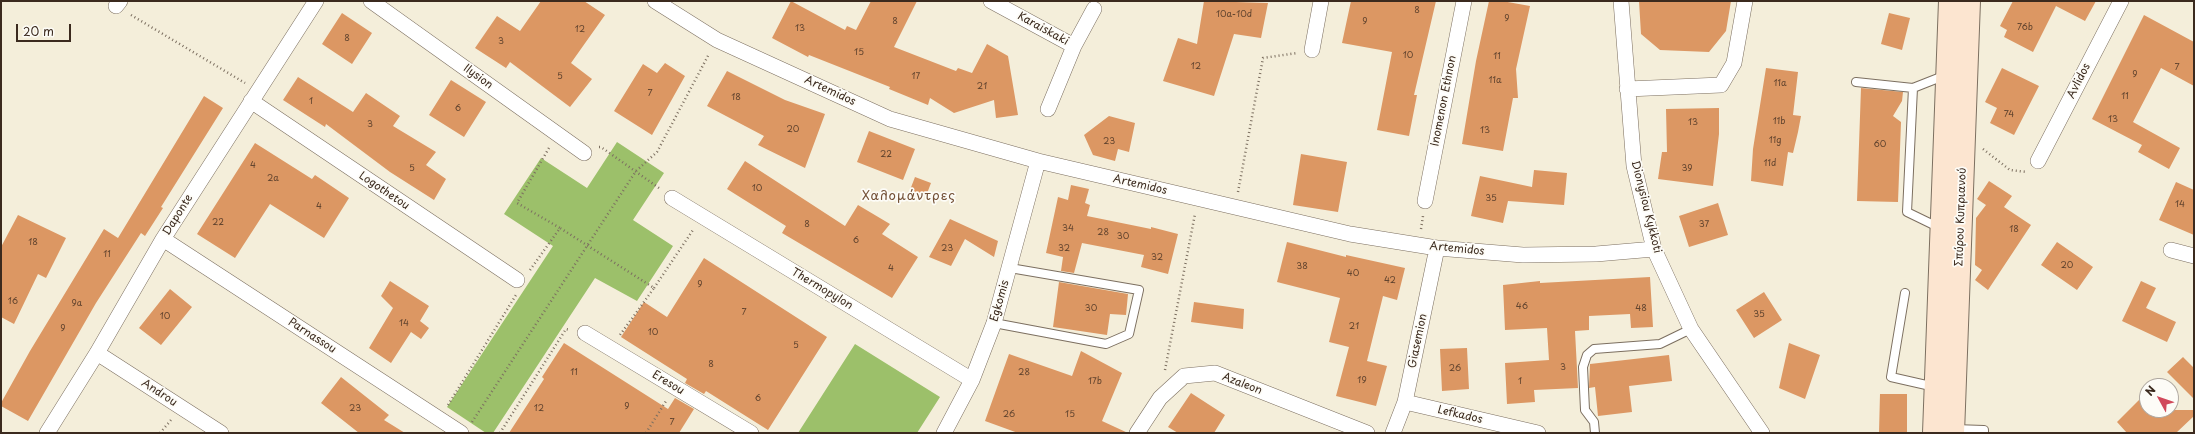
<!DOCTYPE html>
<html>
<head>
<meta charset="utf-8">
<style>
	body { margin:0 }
	#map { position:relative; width:2195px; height:434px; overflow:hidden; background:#f4eeda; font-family:"Playpen Sans",sans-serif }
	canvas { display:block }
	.frame { position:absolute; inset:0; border:2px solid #3b2a1e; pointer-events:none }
	.north { position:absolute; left:2139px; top:378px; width:40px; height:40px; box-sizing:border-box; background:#fdfcf7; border:1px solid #afa8a0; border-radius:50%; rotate:310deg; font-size:11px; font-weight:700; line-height:16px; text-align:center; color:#3b2a1e }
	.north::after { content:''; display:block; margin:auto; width:14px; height:18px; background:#d1495b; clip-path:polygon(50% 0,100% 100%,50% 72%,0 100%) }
	.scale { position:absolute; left:16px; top:24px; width:55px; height:18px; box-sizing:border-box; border:2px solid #3b2a1e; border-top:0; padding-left:5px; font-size:12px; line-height:14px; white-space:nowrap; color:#3b2a1e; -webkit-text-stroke:3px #fdfcf7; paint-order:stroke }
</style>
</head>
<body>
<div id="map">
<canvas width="2195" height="434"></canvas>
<div class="frame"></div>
<div class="north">N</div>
<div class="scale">20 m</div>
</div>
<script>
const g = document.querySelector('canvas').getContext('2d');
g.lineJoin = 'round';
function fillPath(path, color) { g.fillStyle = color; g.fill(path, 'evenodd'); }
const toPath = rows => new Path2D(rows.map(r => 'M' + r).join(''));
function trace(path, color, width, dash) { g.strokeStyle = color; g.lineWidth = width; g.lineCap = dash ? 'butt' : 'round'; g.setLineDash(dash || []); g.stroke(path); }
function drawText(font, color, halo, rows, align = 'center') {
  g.font = font + ' "Playpen Sans",sans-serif'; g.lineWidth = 3.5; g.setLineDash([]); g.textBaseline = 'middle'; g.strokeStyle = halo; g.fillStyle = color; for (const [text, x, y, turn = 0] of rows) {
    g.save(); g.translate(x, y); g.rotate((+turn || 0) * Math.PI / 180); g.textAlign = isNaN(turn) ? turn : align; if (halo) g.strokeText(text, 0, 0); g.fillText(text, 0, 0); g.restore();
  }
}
fillPath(toPath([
	[617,142,664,173,633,220,673,246,637,301,595,278,493,433,486,433,447,407,553,246,504,214,541,158,587,188],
	[855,344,940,397,917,433,798,433]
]), '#9cc06a');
fillPath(toPath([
	[541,1,584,1,605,15,571,63,592,79,570,107,510,62,506,68,475,48,497,16,520,31],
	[791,1,845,30,847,26,856,30,871,1,917,1,894,47,956,71,958,68,972,73,987,44,1008,56,1018,115,996,118,994,100,954,113,930,98,928,105,889,89,890,87,809,55,808,57,772,38],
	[1204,1,1268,3,1261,38,1234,34,1214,96,1163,81,1178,38,1197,44],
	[1351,1,1436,1,1414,95,1417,95,1409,136,1377,130,1392,52,1342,43],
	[1489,1,1502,1,1530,6,1516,69,1518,98,1513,98,1503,151,1462,144,1476,61],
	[1639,1,1731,1,1726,31,1709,52,1660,50,1641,34],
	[2013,1,2096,1,2085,21,2056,6,2033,52,2004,37,2007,30,2000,26],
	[342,13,372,33,352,64,322,44],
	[1889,13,1910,18,1902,50,1881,44],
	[2144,15,2194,42,2194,86,2161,68,2133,122,2180,148,2169,169,2138,152,2142,145,2092,119],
	[665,63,685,76,652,135,614,111,643,64,657,73],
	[1766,68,1798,72,1793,115,1801,116,1798,132,1793,153,1788,152,1783,186,1751,181,1753,149],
	[2002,68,2039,86,2014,135,1990,123,1997,108,1985,102],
	[727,71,785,100,825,114,805,168,758,145,764,136,707,106],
	[298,77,353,112,366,93,400,116,393,126,436,152,426,165,446,179,434,200,390,172,326,124,325,127,283,100],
	[451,80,486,102,464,137,429,115],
	[1861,88,1903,92,1902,101,1893,116,1901,122,1898,202,1857,201],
	[204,96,223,108,161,207,163,208,145,236,141,233,96,303,28,421,1,406,1,403,30,351,104,229,118,238],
	[1719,108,1719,134,1713,186,1658,179,1662,152,1667,152,1666,109],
	[1109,116,1135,123,1129,152,1118,149,1115,161,1093,155,1084,135],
	[869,131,915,149,903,180,857,162],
	[255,143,312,179,315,175,349,198,324,238,270,204,235,258,197,234],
	[1301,154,1347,162,1338,212,1293,205],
	[745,161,845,226,858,205,890,224,882,234,918,257,892,298,782,233,786,226,727,189],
	[1534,170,1567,173,1564,205,1508,201,1503,223,1471,216,1480,176,1532,187],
	[915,177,931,183,926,196,910,190],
	[1989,181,2012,196,2004,207,2031,225,1988,290,1975,280,1982,270,1975,265,1976,218,1986,205,1977,199],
	[2176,182,2194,190,2194,235,2159,220],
	[1071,185,1089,189,1085,203,1090,205,1087,216,1151,229,1151,227,1178,234,1168,274,1141,267,1144,255,1082,243,1074,273,1061,271,1063,257,1046,253,1058,197,1068,200],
	[1718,203,1728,235,1689,247,1679,216],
	[18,215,66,238,46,278,38,274,14,324,1,317,1,247],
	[950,219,998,241,994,257,965,239,951,266,929,257],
	[1287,242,1346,257,1346,255,1405,268,1397,300,1383,296,1367,361,1387,366,1376,406,1336,396,1349,347,1329,342,1340,298,1277,282],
	[2057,242,2093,267,2077,290,2041,265],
	[704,258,827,337,768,430,706,391,704,394,685,383,687,379,621,337,644,302,667,317],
	[1650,277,1653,327,1631,328,1630,314,1589,316,1589,330,1575,331,1578,388,1534,390,1535,402,1507,404,1505,363,1549,360,1547,328,1505,330,1503,285,1540,281,1540,283],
	[390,281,429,306,420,321,429,328,421,339,411,332,391,363,369,348,393,308,381,296],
	[2141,281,2156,288,2146,308,2176,322,2167,342,2122,321],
	[1059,282,1128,294,1126,315,1110,314,1107,335,1053,327],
	[170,289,192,307,161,345,139,328],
	[1764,292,1782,320,1754,338,1736,310],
	[1194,302,1244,309,1243,329,1191,322],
	[564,343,668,409,675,398,694,409,679,433,509,433,544,379,542,377],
	[1789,343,1820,355,1805,399,1779,388],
	[1467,348,1469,389,1442,391,1440,349],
	[1081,351,1122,373,1102,421,1128,433,1018,433,985,421,1009,354,1072,376],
	[1669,355,1672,381,1629,386,1632,412,1598,416,1595,387,1589,388,1590,364],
	[2183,357,2194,368,2194,399,2167,372],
	[341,377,389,415,384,420,405,433,359,433,321,403],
	[2147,392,2147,410,2194,410,2194,416,2176,433,2127,433,2117,422],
	[1191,393,1225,415,1214,433,1178,433,1168,427],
	[1880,394,1907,394,1907,433,1879,433]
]), '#dc9763');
const lane = toPath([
	[1856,82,1913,88,1946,75],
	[1913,88,1907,212,1940,228],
	[1905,293,1891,377,1935,387],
	[994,323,1106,344,1129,334,1139,290,1010,268],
	[1954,429,1984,430,1984,433],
	[1595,433,1594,422,1585,410,1583,367,1587,355,1594,349,1660,344,1691,329]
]);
const street = toPath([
	[371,1,584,153],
	[655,1,717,40,890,119,1038,161,1350,234,1437,248,1523,255,1596,254,1654,249],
	[991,1,1074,46],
	[1621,1,1634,166,1654,249,1691,329,1762,433],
	[116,6,120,1],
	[1312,50,1321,1],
	[1627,89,1721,85,1734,63,1745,1],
	[251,101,517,280],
	[1048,109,1074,46,1094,9],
	[2038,161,2121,1],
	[672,198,972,380],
	[1425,201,1464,1],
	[163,239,461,433],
	[2171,250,2194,256],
	[585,333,751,433],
	[97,353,221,433],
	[1405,402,1538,433],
	[47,433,97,353,163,239,316,1],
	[944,433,972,380,994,323,1038,161],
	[1137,433,1160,398,1184,376,1215,373,1367,433],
	[1393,433,1405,402,1437,248]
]);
const secondary = toPath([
	[1934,433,1950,1],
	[1953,433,1969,1]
]);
trace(lane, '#7c6f60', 10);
trace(street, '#7c6f60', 16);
trace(secondary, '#7c6f60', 24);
trace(toPath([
	[131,15,245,83],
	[599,147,601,147,659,188],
	[549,148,517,203,560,228],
	[1983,149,2010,170,2027,172],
	[1238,192,1263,58,1297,53],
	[1421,229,1423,216],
	[530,270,560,228,654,288,620,335],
	[654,288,693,230],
	[1165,370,1195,214],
	[448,405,516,295],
	[472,422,636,171,657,152,709,54],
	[160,433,171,420],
	[500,433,566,329,570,330],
	[646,433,666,401]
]), '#7c6f60', 2.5, [1, 3]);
trace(lane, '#fff', 8);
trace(street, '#fff', 15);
trace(secondary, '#fce5d0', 22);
drawText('9px', '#63452f', null, [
	["8",1417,11],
	["10a-10d",1234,15],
	["9",1507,19],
	["8",895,22],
	["9",1365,22],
	["76b",2025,28],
	["13",800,29],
	["12",580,30],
	["8",347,39],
	["3",501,42],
	["15",859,53],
	["10",1408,56],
	["11",1497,57],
	["12",1196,67],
	["7",2177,68],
	["9",2135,75],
	["5",560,77],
	["17",916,77],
	["11a",1495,81],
	["11a",1780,84],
	["21",982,87],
	["7",650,94],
	["11",2125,97],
	["18",736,98],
	["1",311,102],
	["6",458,109],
	["74",2009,115],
	["13",2113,120],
	["11b",1779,122],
	["13",1693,123],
	["3",370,125],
	["20",793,130],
	["13",1485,131],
	["11g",1775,141],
	["23",1109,142],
	["60",1880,145],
	["22",886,155],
	["11d",1770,164],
	["4",253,166],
	["5",412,169],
	["39",1687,169],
	["2a",273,179],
	["10",757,189],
	["35",1491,199],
	["14",2180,205],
	["4",319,207],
	["22",218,223],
	["8",807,225],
	["37",1704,225],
	["34",1068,229],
	["18",2014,230],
	["28",1103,233],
	["30",1123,237],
	["6",856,241],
	["18",33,243],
	["23",947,249],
	["32",1064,249],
	["11",107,255],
	["32",1157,258],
	["20",2067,266],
	["38",1302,267],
	["4",891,269],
	["40",1353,274],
	["42",1390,281],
	["9",700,285],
	["16",13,302],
	["9a",77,304],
	["46",1522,307],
	["30",1091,309],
	["48",1641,309],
	["7",744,313],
	["35",1759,315],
	["10",165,317],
	["14",404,324],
	["21",1354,327],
	["9",63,329],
	["10",653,333],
	["5",796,346],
	["8",711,365],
	["3",1563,368],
	["26",1455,369],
	["11",574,373],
	["28",1024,373],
	["19",1362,381],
	["17b",1095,382],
	["1",1520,382],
	["6",758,399],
	["9",627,407],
	["23",355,409],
	["12",539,409],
	["26",1009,415],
	["15",1070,415],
	["7",672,423]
]);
drawText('11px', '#3b2a1e', '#fdfcf7', [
	["Karaiskaki",1043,29,29],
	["Ilysion",478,77,36],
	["Avlidos",2079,81,-63],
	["Artemidos",830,91,25],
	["Inomenon Ethnon",1444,101,-79],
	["Artemidos",1140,185,13],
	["Logothetou",384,191,34],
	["Dionysiou Kykkoti",1646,207,76],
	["Daponte",178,215,-58],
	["Σπύρου Κυπριανού",1961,217,-88],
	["Artemidos",1457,249,6],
	["Thermopylon",822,289,31],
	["Egkomis",1000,301,-74],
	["Parnassou",312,336,33],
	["Giasemion",1418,341,-78],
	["Eresou",668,383,31],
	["Azaleon",1242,384,21],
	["Androu",159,393,33],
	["Lefkados",1460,415,13]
]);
g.letterSpacing = '1px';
drawText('13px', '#735036', '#fdfcf7', [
	["Χαλομάντρες",909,196]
]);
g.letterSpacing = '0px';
</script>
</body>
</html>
